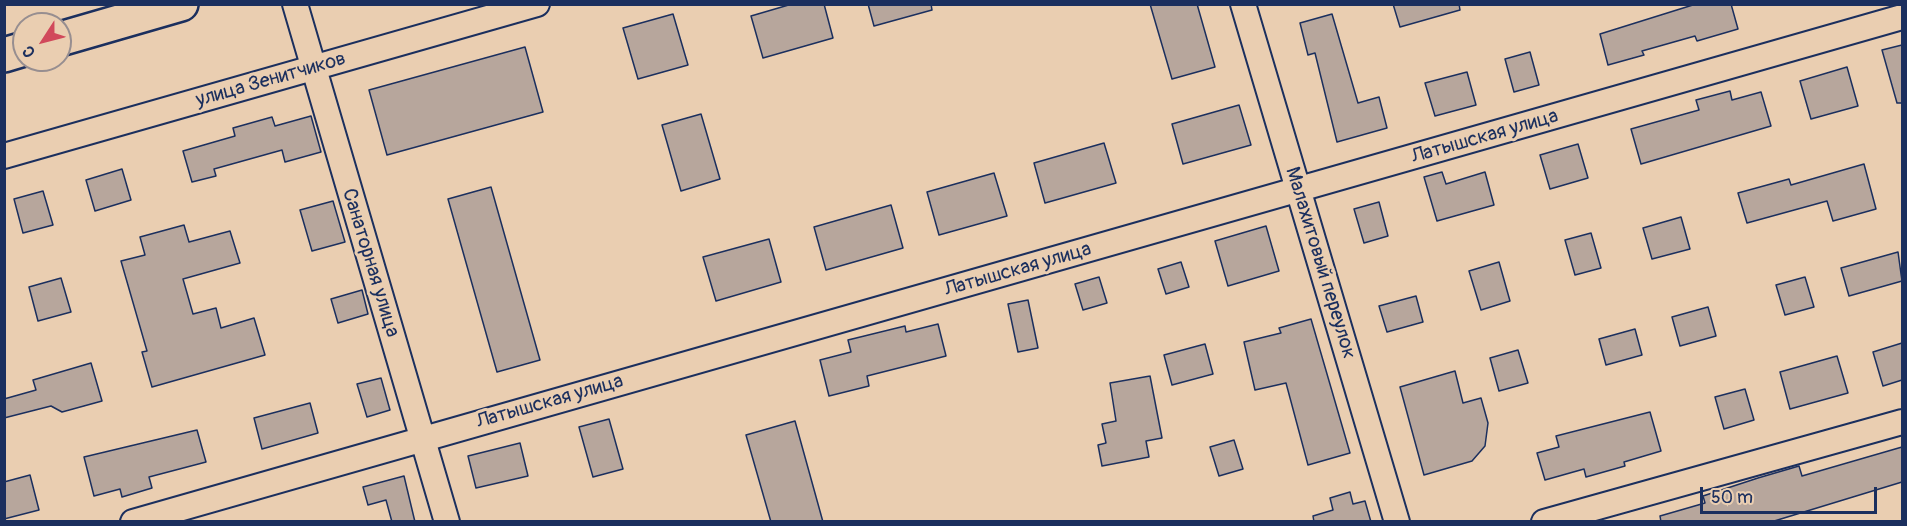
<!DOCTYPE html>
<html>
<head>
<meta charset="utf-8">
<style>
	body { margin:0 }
	#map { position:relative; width:1907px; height:526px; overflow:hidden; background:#eaceb1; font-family:Pangolin,sans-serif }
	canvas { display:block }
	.frame { position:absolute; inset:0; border:6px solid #1b2f5e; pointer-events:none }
	.north { position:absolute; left:12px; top:12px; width:60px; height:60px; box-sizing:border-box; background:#eaceb1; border:2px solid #978e90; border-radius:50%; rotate:234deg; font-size:16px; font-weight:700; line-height:24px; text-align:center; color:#1b2f5e }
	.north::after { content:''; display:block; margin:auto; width:21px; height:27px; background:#d1495b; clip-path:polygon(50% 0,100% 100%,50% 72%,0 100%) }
	.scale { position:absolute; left:1700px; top:487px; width:177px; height:27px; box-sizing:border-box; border:3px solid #1b2f5e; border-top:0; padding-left:8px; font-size:18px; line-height:21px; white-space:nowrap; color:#1b2f5e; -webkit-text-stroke:4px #eaceb1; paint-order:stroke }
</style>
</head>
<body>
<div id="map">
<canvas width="1907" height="526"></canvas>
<div class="frame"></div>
<div class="north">С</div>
<div class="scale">50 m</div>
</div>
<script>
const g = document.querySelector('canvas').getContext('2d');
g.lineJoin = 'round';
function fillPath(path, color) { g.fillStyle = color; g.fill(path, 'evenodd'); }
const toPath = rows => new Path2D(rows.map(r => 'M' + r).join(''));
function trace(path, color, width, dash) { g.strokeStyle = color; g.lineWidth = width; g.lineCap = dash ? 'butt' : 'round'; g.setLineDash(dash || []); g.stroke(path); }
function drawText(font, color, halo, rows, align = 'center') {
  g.font = font + ' Pangolin,sans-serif'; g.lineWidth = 6; g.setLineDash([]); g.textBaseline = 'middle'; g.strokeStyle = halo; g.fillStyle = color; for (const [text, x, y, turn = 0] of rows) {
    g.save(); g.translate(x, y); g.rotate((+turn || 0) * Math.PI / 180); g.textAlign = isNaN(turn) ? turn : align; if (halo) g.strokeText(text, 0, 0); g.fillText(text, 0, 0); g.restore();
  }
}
const building = toPath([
	[792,4,824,4,833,38,763,58,751,16,792,4],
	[868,4,931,4,932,10,874,26,868,4],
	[1150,4,1197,4,1215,67,1172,79,1150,4],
	[1393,4,1459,4,1460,10,1400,27,1393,4],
	[1696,4,1731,4,1738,29,1697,41,1695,36,1642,51,1644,55,1608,65,1600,34,1696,4],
	[673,14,688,65,638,79,623,28,673,14],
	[1332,14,1358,103,1379,97,1387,128,1337,142,1315,53,1308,55,1300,23,1332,14],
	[1902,45,1902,103,1897,103,1882,50,1902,45],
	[525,47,543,112,387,155,369,90,525,47],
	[1530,52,1539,85,1514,92,1505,59,1530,52],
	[1847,67,1858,106,1811,119,1800,81,1847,67],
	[1467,72,1476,105,1435,116,1425,83,1467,72],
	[1730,91,1732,100,1761,92,1771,126,1641,164,1631,129,1699,110,1696,100,1730,91],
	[1239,105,1251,145,1183,164,1172,124,1239,105],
	[701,114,720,179,681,191,662,125,701,114],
	[311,116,321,152,285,162,282,150,214,169,216,176,192,182,183,151,235,136,233,128,272,117,275,126,311,116],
	[1104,143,1116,183,1045,203,1034,163,1104,143],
	[1578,144,1588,178,1550,189,1540,155,1578,144],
	[1864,164,1876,209,1833,221,1827,201,1747,223,1738,193,1789,179,1791,185,1864,164],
	[122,169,131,200,95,211,86,180,122,169],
	[1442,172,1446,184,1485,172,1494,205,1437,221,1424,177,1442,172],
	[994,173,1007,216,939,235,927,192,994,173],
	[491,187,540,360,497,372,448,199,491,187],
	[43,191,53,225,23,233,14,199,43,191],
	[333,201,345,242,312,251,300,210,333,201],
	[1379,202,1388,236,1364,243,1354,209,1379,202],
	[891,205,903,248,826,270,814,227,891,205],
	[1681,217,1690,249,1652,259,1643,228,1681,217],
	[184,225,189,242,230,231,240,263,183,279,193,314,216,308,221,328,254,318,265,355,152,387,142,352,147,351,121,261,145,255,140,237,184,225],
	[1266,226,1279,271,1228,286,1215,241,1266,226],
	[1591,233,1601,268,1575,275,1565,240,1591,233],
	[769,239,781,282,716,301,703,257,769,239],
	[1898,252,1902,281,1849,296,1841,268,1898,252],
	[1181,262,1189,287,1166,294,1158,269,1181,262],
	[1499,262,1510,301,1481,310,1469,271,1499,262],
	[1099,277,1107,303,1083,310,1075,284,1099,277],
	[1805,277,1814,307,1785,315,1776,285,1805,277],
	[61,278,71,312,38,321,29,287,61,278],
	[362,290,368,314,338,323,331,299,362,290],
	[1416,296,1423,322,1387,332,1379,306,1416,296],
	[1028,300,1038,348,1018,352,1008,304,1028,300],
	[1708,307,1716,336,1680,346,1672,317,1708,307],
	[1311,319,1350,453,1308,465,1286,383,1255,390,1244,342,1281,333,1279,328,1311,319],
	[938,324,946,356,867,376,869,386,829,396,820,360,851,352,848,340,905,326,906,332,938,324],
	[1635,329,1642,355,1606,365,1599,339,1635,329],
	[1902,343,1902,380,1883,386,1873,352,1902,343],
	[1205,344,1213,374,1172,385,1164,355,1205,344],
	[1518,350,1528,383,1499,391,1490,358,1518,350],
	[1837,356,1848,393,1790,409,1780,372,1837,356],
	[91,363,102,401,62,412,51,406,4,418,4,399,36,390,33,380,91,363],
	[1455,371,1463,403,1481,398,1488,423,1485,446,1472,461,1424,475,1400,387,1455,371],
	[1150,376,1162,438,1146,441,1149,457,1102,466,1098,445,1106,443,1102,424,1116,421,1110,383,1150,376],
	[381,378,390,410,367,417,357,384,381,378],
	[1745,389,1754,420,1724,429,1715,397,1745,389],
	[310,403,318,433,262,449,254,418,310,403],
	[1650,412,1661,451,1624,462,1625,466,1586,477,1584,469,1545,480,1537,453,1559,447,1556,436,1650,412],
	[609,419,623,469,593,477,579,427,609,419],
	[795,421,823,522,771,522,746,435,795,421],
	[197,430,206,462,149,477,152,488,122,497,120,489,94,496,84,457,197,430],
	[1234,440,1243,469,1219,476,1210,447,1234,440],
	[520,443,528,476,476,488,468,456,520,443],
	[1902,447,1902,482,1771,522,1661,522,1660,516,1705,503,1703,496,1758,478,1799,466,1802,476,1902,447],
	[30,475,39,510,4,519,4,482,30,475],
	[404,476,415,522,392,522,386,500,368,505,363,487,404,476],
	[1350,492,1353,504,1365,501,1371,522,1314,522,1313,516,1333,510,1330,498,1350,492]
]);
fillPath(building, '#b7a69c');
trace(building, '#1b2f5e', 1.5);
const minor = toPath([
	[295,4,447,522],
	[1243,4,1397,522],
	[4,156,537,4],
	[133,522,1902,17],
	[1544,522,1902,422]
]);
const primary = toPath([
	[60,39,181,4],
	[4,55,24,49]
]);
trace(minor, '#1b2f5e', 28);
trace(primary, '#1b2f5e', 38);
trace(minor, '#eaceb1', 24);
trace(primary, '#eaceb1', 33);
drawText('20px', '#1b2f5e', '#eaceb1', [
	["улица Зенитчиков",271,80,-16],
	["Латышская улица",1485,137,-16],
	["Санаторная улица",370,263,73],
	["Малахитовый переулок",1320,263,73],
	["Латышская улица",1018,270,-16],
	["Латышская улица",550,402,-16]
]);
</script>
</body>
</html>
